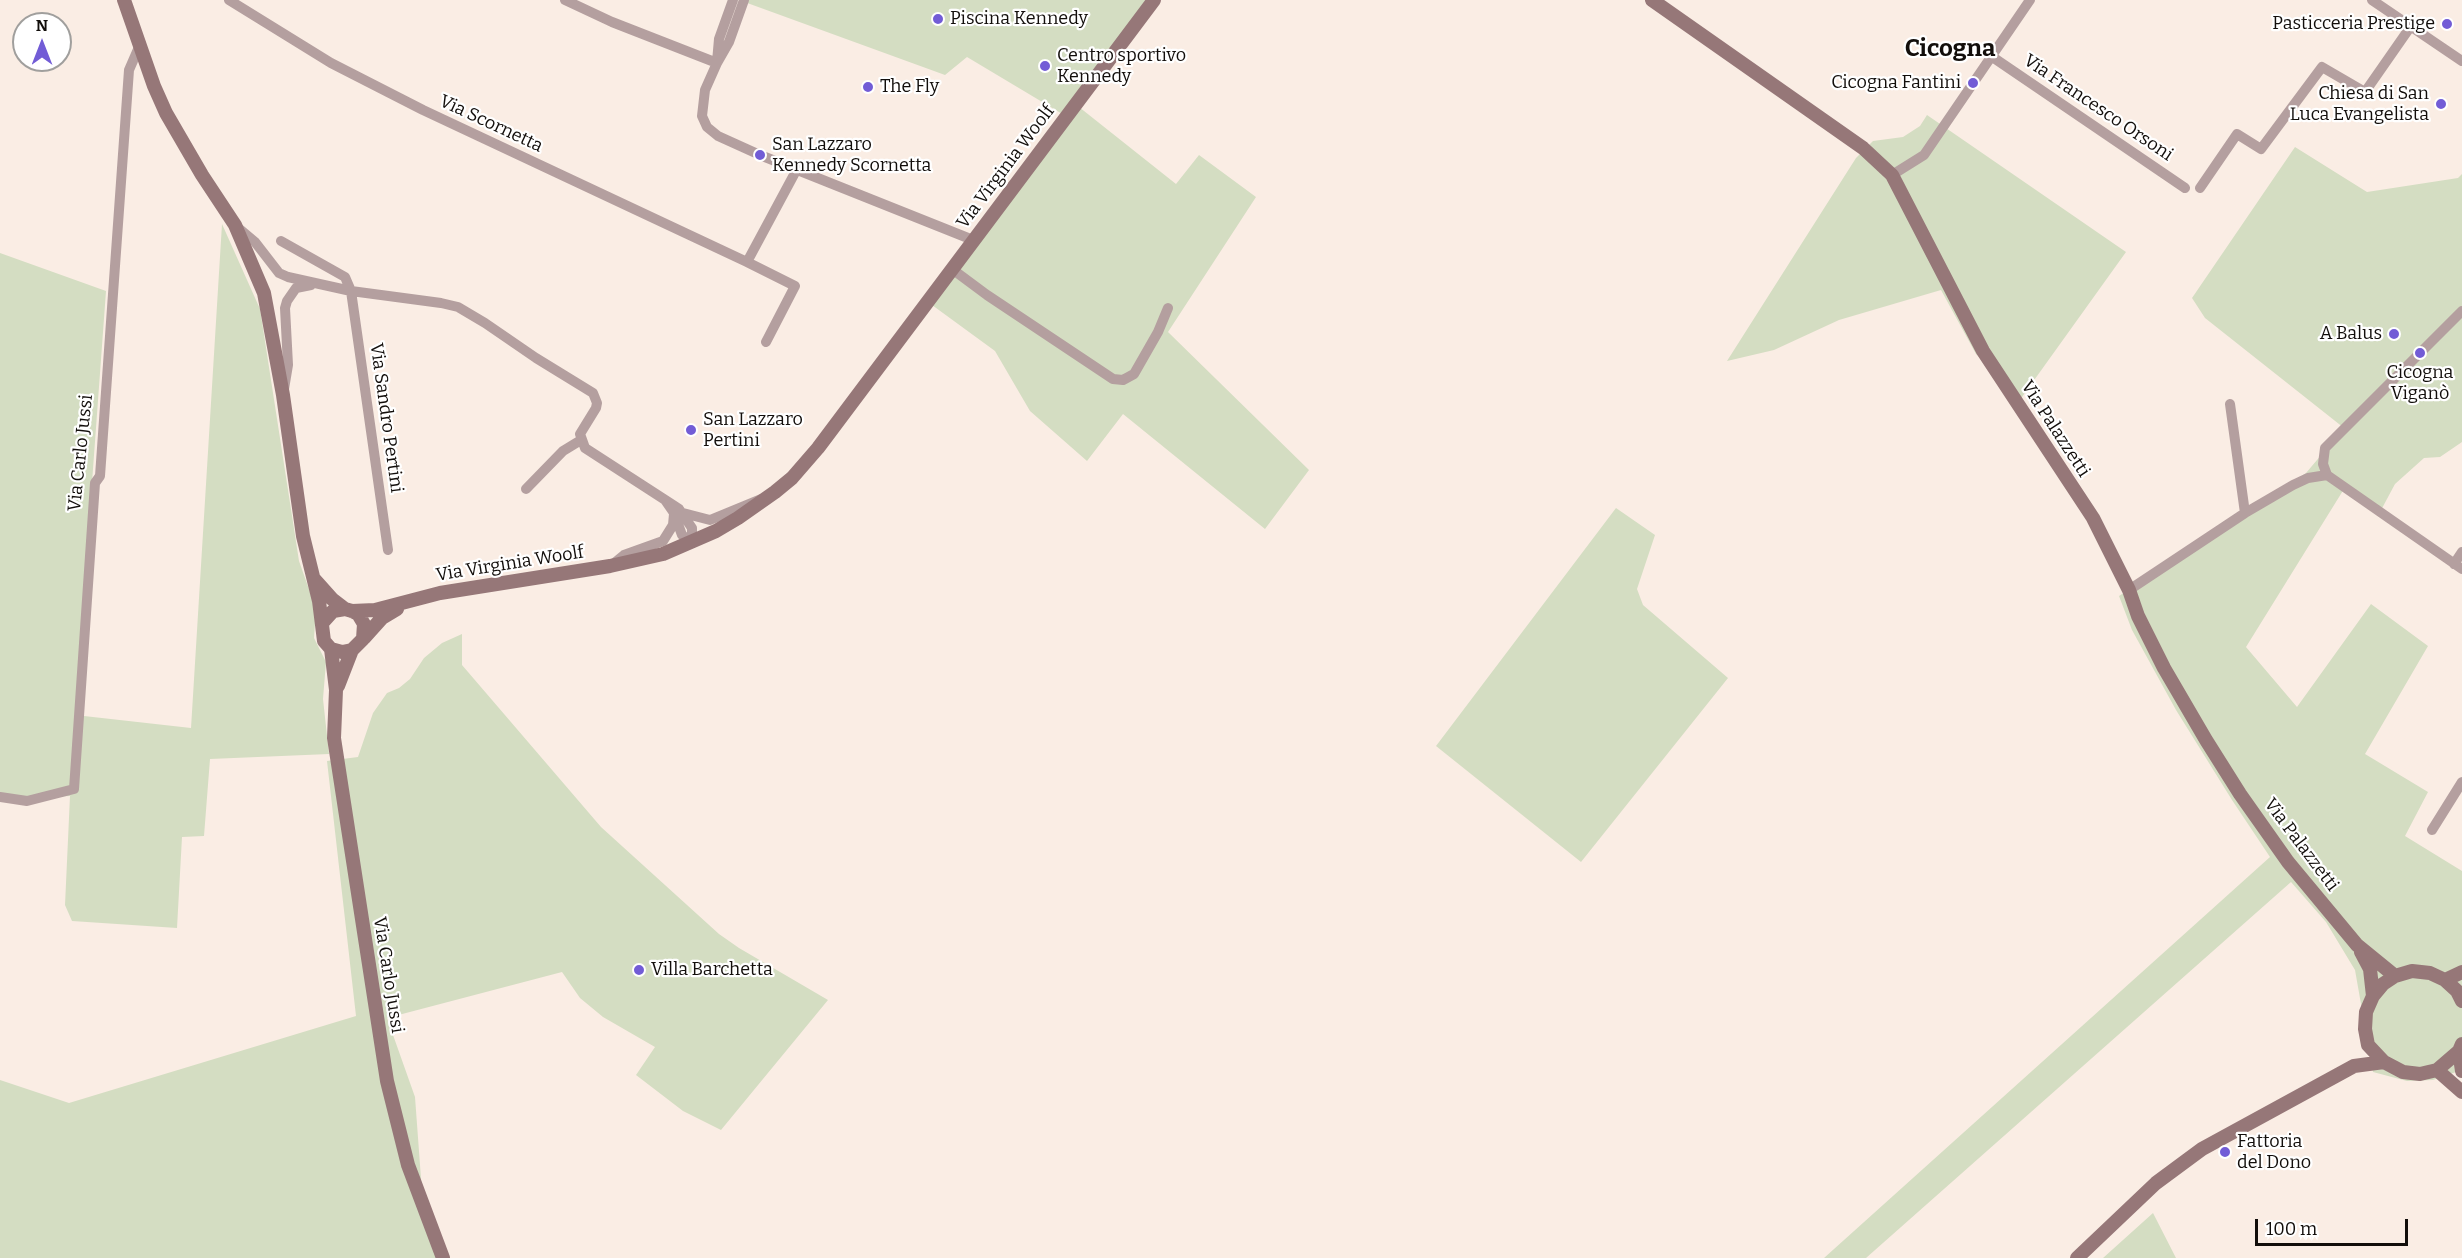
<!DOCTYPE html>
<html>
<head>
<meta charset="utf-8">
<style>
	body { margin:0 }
	#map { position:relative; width:2462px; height:1258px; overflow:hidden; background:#faede4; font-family:Bitter,serif }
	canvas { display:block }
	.north { position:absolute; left:12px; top:12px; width:60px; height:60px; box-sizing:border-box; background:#fff; border:2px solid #a09f9d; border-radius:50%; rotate:0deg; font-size:16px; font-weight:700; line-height:24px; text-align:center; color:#120e0b }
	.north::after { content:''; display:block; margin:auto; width:21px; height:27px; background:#725cd6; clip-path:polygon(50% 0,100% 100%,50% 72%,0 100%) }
	.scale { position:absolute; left:2255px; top:1219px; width:153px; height:27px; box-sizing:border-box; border:3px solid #120e0b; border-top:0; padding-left:8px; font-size:18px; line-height:21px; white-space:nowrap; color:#120e0b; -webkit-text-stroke:4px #fff; paint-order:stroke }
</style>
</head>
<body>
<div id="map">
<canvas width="2462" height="1258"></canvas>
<div class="north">N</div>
<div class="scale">100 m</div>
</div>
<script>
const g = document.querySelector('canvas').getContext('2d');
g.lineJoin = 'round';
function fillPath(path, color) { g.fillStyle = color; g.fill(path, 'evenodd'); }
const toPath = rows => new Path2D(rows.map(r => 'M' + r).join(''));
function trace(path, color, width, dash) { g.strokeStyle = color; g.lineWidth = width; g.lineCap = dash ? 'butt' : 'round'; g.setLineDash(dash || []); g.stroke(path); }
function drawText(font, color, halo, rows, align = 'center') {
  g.font = font + ' Bitter,serif'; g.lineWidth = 4.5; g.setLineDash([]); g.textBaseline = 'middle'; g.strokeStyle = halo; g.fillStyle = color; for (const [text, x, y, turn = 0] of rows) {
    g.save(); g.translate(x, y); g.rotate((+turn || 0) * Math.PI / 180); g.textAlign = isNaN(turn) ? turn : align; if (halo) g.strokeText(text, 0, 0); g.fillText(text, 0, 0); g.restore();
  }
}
fillPath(toPath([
	[739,0,1155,0,1079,107,1176,184,1199,155,1256,197,1168,332,1309,470,1265,529,1123,414,1087,461,1030,411,995,351,932,305,1064,115,967,57,945,75],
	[1927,115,2126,252,2017,404,1990,367,1976,354,1941,290,1839,320,1774,350,1727,361,1856,158,1873,141,1903,137,1920,126],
	[2295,147,2367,192,2458,178,2462,174,2462,442,2440,457,2424,458,2395,484,2380,512,2344,489,2246,647,2297,707,2371,604,2428,646,2365,754,2428,792,2405,836,2462,871,2462,1067,2456,1072,2433,1080,2407,1081,2373,1072,2355,970,2326,922,2291,882,1866,1258,1824,1258,2270,857,2232,800,2176,710,2132,630,2119,596,2306,473,2344,428,2205,318,2192,298],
	[222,224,260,309,299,561,316,609,314,638,326,662,323,699,329,754,210,759,204,836,182,837,177,928,72,921,65,905,70,796,30,798,0,796,0,253,106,291,75,715,191,728],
	[1616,508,1655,535,1637,589,1643,605,1728,678,1581,862,1436,746],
	[462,634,462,665,601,827,719,934,739,948,828,1000,721,1130,683,1111,636,1075,655,1047,603,1017,580,998,562,972,387,1018,415,1097,422,1192,450,1258,0,1258,0,1080,69,1103,356,1016,327,761,358,757,373,713,387,693,399,688,410,679,424,658,442,643],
	[2153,1213,2176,1258,2103,1258]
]), '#d4ddc2');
trace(toPath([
	[229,0,331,63,423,110,747,262,797,169],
	[565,0,612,22,717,63],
	[744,0,729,42,717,63,705,90,702,116,707,127,718,136,760,155,973,240],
	[2372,0,2462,61],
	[1991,56,2185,188],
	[717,62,719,39,733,0],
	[1892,175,1924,155,2030,0],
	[2200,188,2237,134,2261,149,2322,67,2365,92,2411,26],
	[236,226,255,242,279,273,288,277,351,291,441,303,458,307,485,323,536,358,593,393,597,403,596,408,580,434,585,448,673,505,679,509,692,528,692,542,682,535,674,513,665,500],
	[281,241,345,277,351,291,388,550],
	[747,262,795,286,766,342],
	[952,269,987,295,1113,379,1123,380,1134,374,1158,332,1168,308],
	[284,389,288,365,285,308,287,301,296,288,311,285],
	[2230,404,2245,513],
	[2327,475,2323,464,2325,448,2462,311],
	[526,489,563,451,581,440],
	[683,513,710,520,761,499],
	[613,564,624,555,663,541,673,525,674,514],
	[2454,564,2462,552],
	[2129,590,2245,513,2293,485,2308,478,2327,475,2462,569],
	[0,797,27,801,74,789,95,483,100,476,129,70,139,47],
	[2432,830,2462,782]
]), '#b49f9f', 10);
trace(toPath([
	[124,0,154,86,166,113,202,175,235,225,264,293,283,395,303,536,319,601,324,641,331,649,342,652,352,650,363,639,364,624,358,614,352,611,345,609,333,611,323,622],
	[1652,0,1863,148,1892,175,1983,351,2093,518,2129,590,2138,616,2164,668,2206,740,2240,794,2288,862,2357,945,2395,976],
	[315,580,332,599,345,609],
	[352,611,375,610,440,593,610,566,663,554,716,531,738,518,775,492,792,478,818,448,1154,0],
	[364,638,382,618,397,609],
	[331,649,336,690,334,738,387,1081,408,1165,443,1258],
	[338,686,352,650],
	[2361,952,2370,969,2373,996],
	[2445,980,2462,972],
	[2462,1001,2457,991,2445,980,2430,973,2412,971,2395,976,2383,984,2373,996,2366,1012,2365,1029,2368,1045,2384,1062,2403,1072,2420,1074,2437,1070,2459,1051,2462,1044],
	[2459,1051,2462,1071],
	[2437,1070,2462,1092],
	[2077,1258,2156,1183,2202,1149,2354,1066,2384,1062]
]), '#967778', 14);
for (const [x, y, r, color] of [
	[938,19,6,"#725cd6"],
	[2447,24,6,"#725cd6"],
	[1045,66,6,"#725cd6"],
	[1973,83,6,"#725cd6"],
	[868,87,6,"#725cd6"],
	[2441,104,6,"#725cd6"],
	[760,155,6,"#725cd6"],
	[2394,334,6,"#725cd6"],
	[2420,353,6,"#725cd6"],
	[691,430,6,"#725cd6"],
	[639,970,6,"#725cd6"],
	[2225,1152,6,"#725cd6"]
]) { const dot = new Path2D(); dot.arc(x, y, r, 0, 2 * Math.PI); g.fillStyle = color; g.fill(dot); trace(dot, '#fff', 2); }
drawText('18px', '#120e0b', '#fff', [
	["Piscina Kennedy",950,19],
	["Pasticceria Prestige",2435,24,"right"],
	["Centro sportivo",1057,56],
	["Kennedy",1057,77],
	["Cicogna Fantini",1961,83,"right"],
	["The Fly",880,87],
	["Chiesa di San",2429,94,"right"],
	["Luca Evangelista",2429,115,"right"],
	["San Lazzaro",772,145],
	["Kennedy Scornetta",772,166],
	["A Balus",2382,334,"right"],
	["Cicogna",2420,373,"center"],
	["Viganò",2420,394,"center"],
	["San Lazzaro",703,420],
	["Pertini",703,441],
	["Villa Barchetta",651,970],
	["Fattoria",2237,1142],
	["del Dono",2237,1163]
], 'left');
drawText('18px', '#120e0b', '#fff', [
	["Via Francesco Orsoni",2098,108,34],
	["Via Scornetta",491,124,25],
	["Via Virginia Woolf",1006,167,-53],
	["Via Sandro Pertini",386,418,82],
	["Via Palazzetti",2055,429,57],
	["Via Carlo Jussi",81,453,-84],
	["Via Virginia Woolf",510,564,-9],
	["Via Palazzetti",2301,845,53],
	["Via Carlo Jussi",388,975,81]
]);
drawText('bold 24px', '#120e0b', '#fff', [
	["Cicogna",1950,49]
]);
</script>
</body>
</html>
